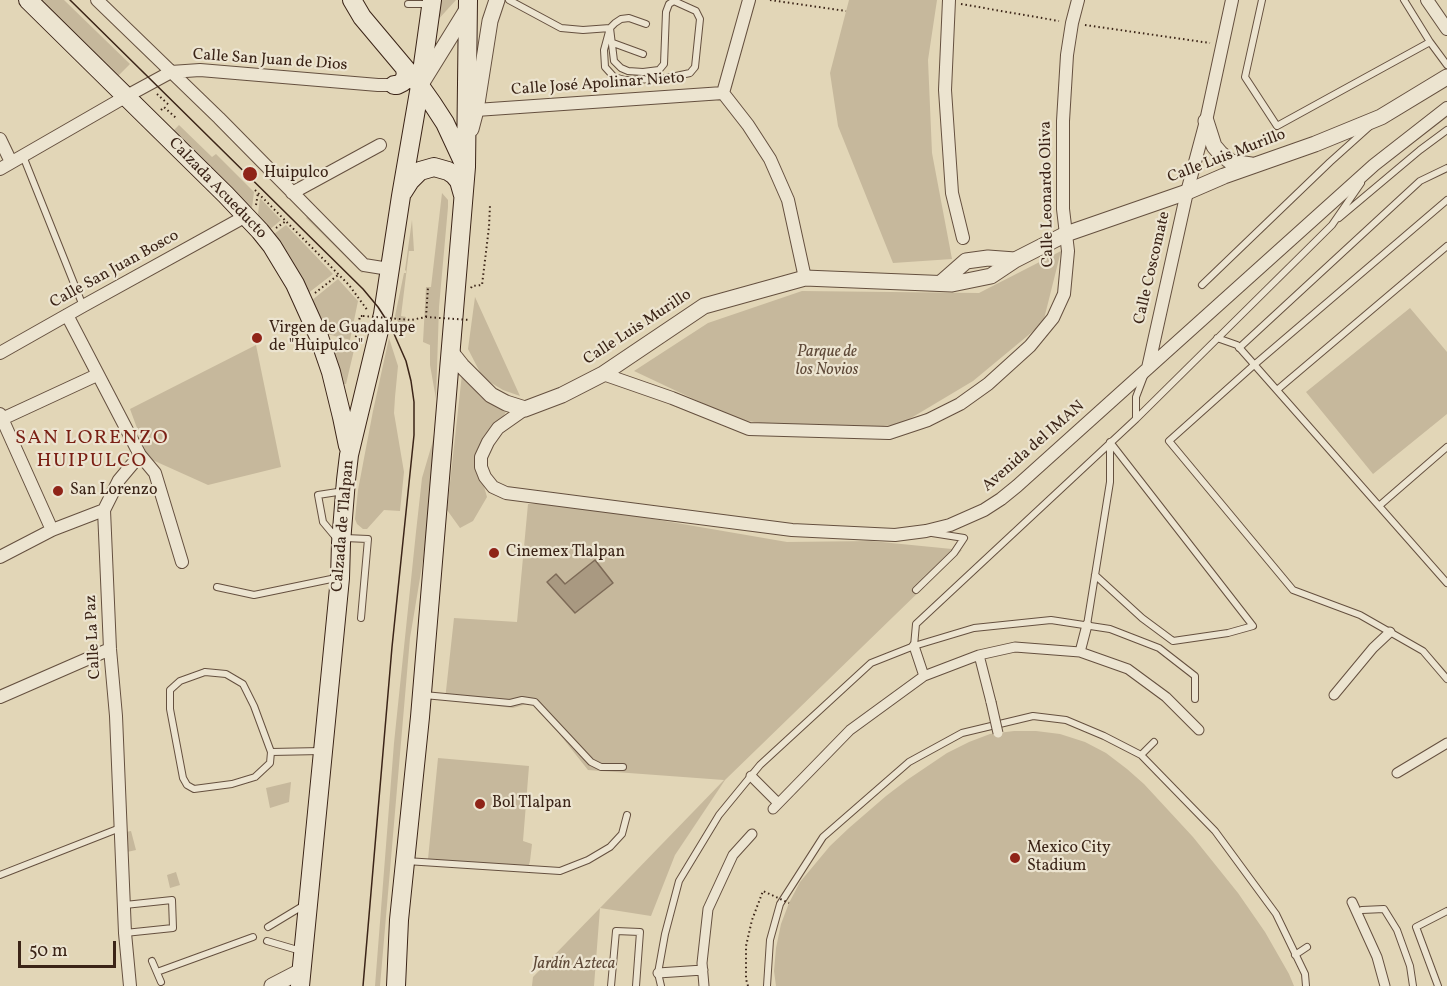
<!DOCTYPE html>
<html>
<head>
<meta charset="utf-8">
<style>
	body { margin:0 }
	#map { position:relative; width:1447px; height:986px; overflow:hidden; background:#e2d6b7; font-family:Vollkorn,serif }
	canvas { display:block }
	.scale { position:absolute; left:18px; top:941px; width:98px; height:27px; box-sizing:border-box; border:3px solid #3b2417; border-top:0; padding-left:8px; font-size:18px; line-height:21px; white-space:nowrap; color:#3b2417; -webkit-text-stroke:4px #ece4d0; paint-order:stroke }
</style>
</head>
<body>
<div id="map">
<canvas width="1447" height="986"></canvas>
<div class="scale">50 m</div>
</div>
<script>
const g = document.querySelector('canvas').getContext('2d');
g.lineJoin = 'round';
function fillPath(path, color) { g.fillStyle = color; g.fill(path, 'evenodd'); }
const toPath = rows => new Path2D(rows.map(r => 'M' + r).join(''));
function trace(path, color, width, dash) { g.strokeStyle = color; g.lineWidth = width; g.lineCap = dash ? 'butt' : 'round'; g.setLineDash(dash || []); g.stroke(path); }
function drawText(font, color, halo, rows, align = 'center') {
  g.font = font + ' Vollkorn,serif'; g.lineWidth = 4.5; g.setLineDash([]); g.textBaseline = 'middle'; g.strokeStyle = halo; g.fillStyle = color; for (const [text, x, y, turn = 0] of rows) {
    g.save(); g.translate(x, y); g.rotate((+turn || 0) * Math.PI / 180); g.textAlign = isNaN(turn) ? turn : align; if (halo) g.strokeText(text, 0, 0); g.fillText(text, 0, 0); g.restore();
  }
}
fillPath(toPath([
	[40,0,64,0,130,64,117,77],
	[437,0,456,0,435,23],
	[849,0,937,0,928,60,932,153,952,259,893,263,838,126,830,73],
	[179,125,212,157,216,154,254,192,252,208,173,131],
	[442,193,448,200,448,207,439,307,436,399,430,365,430,345,423,342,426,287,431,287],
	[260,198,281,220,268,231,258,214],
	[308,216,363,272,362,273,306,218],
	[412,220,414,251,409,251,401,316,406,317,404,333,395,316,404,273,406,273,406,271,405,270],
	[286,225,333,274,307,294,270,237],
	[1061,251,1043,323,973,381,901,424,821,433,736,419,634,371,708,323,802,291,979,293],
	[338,279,358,301,350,340,327,334,320,316,311,301],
	[475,297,520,396,503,390,483,378,468,349],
	[1410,308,1447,352,1447,414,1373,474,1306,392],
	[389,338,398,366,395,397,394,413,404,472,400,511,384,510,367,529,363,529,357,524,355,519,358,490,373,411],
	[330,343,354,350,346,384,342,384],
	[256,345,281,467,208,485,148,458,130,409],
	[462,374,481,397,507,410,477,462,487,497,473,521,460,528,447,510],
	[437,420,435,449,423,560,410,638,380,986,375,986,394,743,416,532,422,478,432,444],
	[528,504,566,504,787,542,871,541,962,550,725,780,675,855,651,916,600,908,594,986,532,986,533,977,600,908,724,780,588,770,534,702,513,708,445,700,454,618,517,622],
	[1014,731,1036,731,1060,734,1085,742,1106,753,1127,769,1144,784,1193,837,1238,893,1265,932,1289,974,1294,986,776,986,774,971,776,948,781,924,789,903,800,882,830,846,849,828,886,796,907,780,947,753,969,742,990,734],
	[438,758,529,766,523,841,532,844,530,861,528,868,428,859],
	[291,782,289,802,270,808,266,788],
	[131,831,136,850,127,852,126,832],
	[176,872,180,885,170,888,167,875]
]), '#c6b89c');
const water = toPath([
	[595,560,613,583,575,613,547,582,556,574,565,584,595,560]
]);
fillPath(water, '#a99981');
trace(water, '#7d6a57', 1.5);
const service = toPath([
	[509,0,561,28,583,30,610,28],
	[1262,0,1245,77,1277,126,1430,42,1447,65],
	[1404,0,1430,42],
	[408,4,428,4],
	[610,28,614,61,621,68,628,71,643,72,659,70,664,64,666,12,669,4,674,1,696,11,700,19,695,67,690,73,662,79,625,80,614,77,605,67,604,50,610,28,615,23,621,19,629,18,646,24],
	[613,43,643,54],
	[23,156,83,306],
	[1447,200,1254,365,1169,441,1293,590,1360,615,1423,651,1447,679],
	[1339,218,1420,150,1447,130],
	[1202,285,1330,162,1369,127],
	[1217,338,1237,345,1447,583],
	[1239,348,1420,181,1447,168],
	[1277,390,1447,246],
	[1136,418,1136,397,1144,376],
	[1379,506,1447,447],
	[345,538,368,539,361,618],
	[338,540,323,522,318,495,344,491],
	[1095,575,1142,618,1173,641,1228,633,1253,626,1110,442],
	[217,587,254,595,336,578],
	[916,590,954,553,964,538,932,533],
	[1087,625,1110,482,1110,443],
	[914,646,916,624,1136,419,1332,225,1361,183],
	[205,672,226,674,243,684,254,706,271,752,270,763,255,777,232,784,194,789,187,785,183,778,170,709,170,690,180,681,205,672],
	[424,695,510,703,522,700,535,702,591,762,601,767,623,767],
	[271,752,321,751],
	[1141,755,1154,742],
	[406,861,560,871,588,860,610,847,622,834,627,815],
	[0,875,120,828],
	[125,905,172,900,173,928,125,933],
	[1362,910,1384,909,1397,930,1410,966,1413,986],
	[268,927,306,904],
	[267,941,301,951],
	[1295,955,1307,947],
	[152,961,161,982],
	[157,972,253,937],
	[611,986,616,931,640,932,636,986],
	[661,986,658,973,665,934,679,881,719,815,760,765,871,663,914,646,974,628,1051,620,1110,629,1159,648,1195,676,1195,699],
	[767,986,770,940,780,904,823,837,909,762,962,733,1033,716,1066,720,1104,736,1141,755,1215,831,1276,914,1305,974,1306,986],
	[1438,986,1416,927,1447,911]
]);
const pedestrian = toPath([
	[914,646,924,676],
	[1080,652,1087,625],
	[979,655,991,702],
	[1334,695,1373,648,1390,632],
	[1397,773,1447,743],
	[751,776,778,803],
	[773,809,850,730,924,676,979,655,1015,647,1080,652,1128,669,1166,697,1199,730],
	[1352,902,1377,957,1385,986],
	[658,973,703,970],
	[704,986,702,963,708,909,733,855,752,834]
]);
const minor = toPath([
	[97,0,219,118,364,265,389,269],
	[949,0,945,90,952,193,963,238],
	[1427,0,1447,29],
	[723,93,749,0],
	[476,110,723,93,748,125,770,159,788,200,805,278],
	[0,139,11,162],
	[0,169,125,97,171,72,200,70,378,85,402,85],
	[292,193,380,145],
	[67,315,140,455,155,473,182,562],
	[0,353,83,306,246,216],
	[1148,368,1187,192,1206,121,1232,0],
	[603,374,672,398,749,429,889,433,928,420,960,404,988,384,1030,346,1053,318,1064,294,1068,251,1063,209,1063,121,1067,55,1072,23,1078,0],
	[525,409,498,428,488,442,481,457,481,467,485,477,493,487,506,493,792,530,895,535,926,531,950,525,984,510,1001,499,1017,486,1374,165,1447,108],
	[0,414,52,530],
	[2,419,97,375],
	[0,557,52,530,104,510],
	[0,697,110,649],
	[130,986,125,933,116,716,110,649,104,510,119,480,140,455]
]);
const tertiary = toPath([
	[421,84,468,8],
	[1206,121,1214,146,1220,153,1231,162,1251,165],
	[471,129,476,110,490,21,497,0],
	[941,283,966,261,988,258,1015,260],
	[450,351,462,366,491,395,506,403,525,409,562,395,603,374,704,306,805,278,952,284,991,276,1015,260,1066,234,1187,192,1224,176,1315,144,1381,117,1447,77],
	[272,986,301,971]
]);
const secondary = toPath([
	[28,0,226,195,260,231,272,246,295,284,319,337,331,372,342,417,348,446],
	[352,0,362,17,420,86,432,103,445,123,465,166],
	[394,85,397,85,403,82,406,75,405,69],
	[403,192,410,181,420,171,434,167,448,171,454,175,459,181,463,195],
	[300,986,340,578,341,543,346,480,349,455,383,314,401,196,420,86,432,0],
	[396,986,399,920,420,717,466,167,468,0]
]);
trace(service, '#65503f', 8);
trace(pedestrian, '#65503f', 11);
trace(minor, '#65503f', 14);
trace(tertiary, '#65503f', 17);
trace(secondary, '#3b2417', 20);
trace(toPath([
	[770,0,846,11],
	[961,4,1059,21],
	[1085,25,1210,43],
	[157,94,170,106],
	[161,110,164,107,176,118],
	[255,190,349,285,368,311],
	[256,205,258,193],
	[276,228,286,221],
	[471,288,472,286,482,285,489,227,490,205],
	[315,293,338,275],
	[426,317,428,287],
	[336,341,359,348],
	[354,346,360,316,363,316]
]), '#3b2417', 2, [1.5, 3]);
trace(service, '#ece4d0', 6);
trace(pedestrian, '#ece4d0', 9);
trace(minor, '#ece4d0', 12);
trace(tertiary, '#ece4d0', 15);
trace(secondary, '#ece4d0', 18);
trace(toPath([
	[70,0,363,289,378,307,391,327,406,361,411,381,414,402,414,435,392,647,363,986]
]), '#3b2417', 1.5);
const pedestrianBridge = toPath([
	[991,702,998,733]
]);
trace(pedestrianBridge, '#65503f', 11, []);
trace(toPath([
	[363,316,411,320,426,317,470,320],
	[748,986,746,979,746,946,752,920,763,891,789,903]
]), '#3b2417', 2, [1.5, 3]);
trace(pedestrianBridge, '#ece4d0', 9);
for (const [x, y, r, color] of [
	[250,174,8,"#8f2418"],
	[257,338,6,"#8f2418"],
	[58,491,6,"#8f2418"],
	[494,553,6,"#8f2418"],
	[480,804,6,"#8f2418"],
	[1015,858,6,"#8f2418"]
]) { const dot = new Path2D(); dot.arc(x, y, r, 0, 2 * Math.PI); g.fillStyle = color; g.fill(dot); trace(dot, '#ece4d0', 2); }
drawText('16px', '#3b2417', '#ece4d0', [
	["Calle San Juan de Dios",270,61,4],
	["Calle José Apolinar Nieto",598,85,-4],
	["Calle Luis Murillo",1227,157,-21],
	["Calzada Acueducto",217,189,46],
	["Calle Leonardo Oliva",1048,194,-91],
	["Calle Coscomate",1153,268,-77],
	["Calle San Juan Bosco",115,270,-29],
	["Calle Luis Murillo",638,328,-33],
	["Avenida del IMAN",1034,447,-41],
	["Calzada de Tlalpan",344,526,-85],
	["Calle La Paz",94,637,-93]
]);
drawText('16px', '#3b2417', '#ece4d0', [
	["Huipulco",264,174],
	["Virgen de Guadalupe",269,329],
	["de \"Huipulco\"",269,347],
	["San Lorenzo",70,491],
	["Cinemex Tlalpan",506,553],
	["Bol Tlalpan",492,804],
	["Mexico City",1027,849],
	["Stadium",1027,867]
], 'left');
drawText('italic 16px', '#5e4938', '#ece4d0', [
	["Parque de",827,353],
	["los Novios",827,371],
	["Jardín Azteca",574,965]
]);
g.letterSpacing = '1.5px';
drawText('20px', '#7a1f14', '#ece4d0', [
	["SAN LORENZO",92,439],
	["HUIPULCO",92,462]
]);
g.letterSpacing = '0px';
</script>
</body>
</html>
